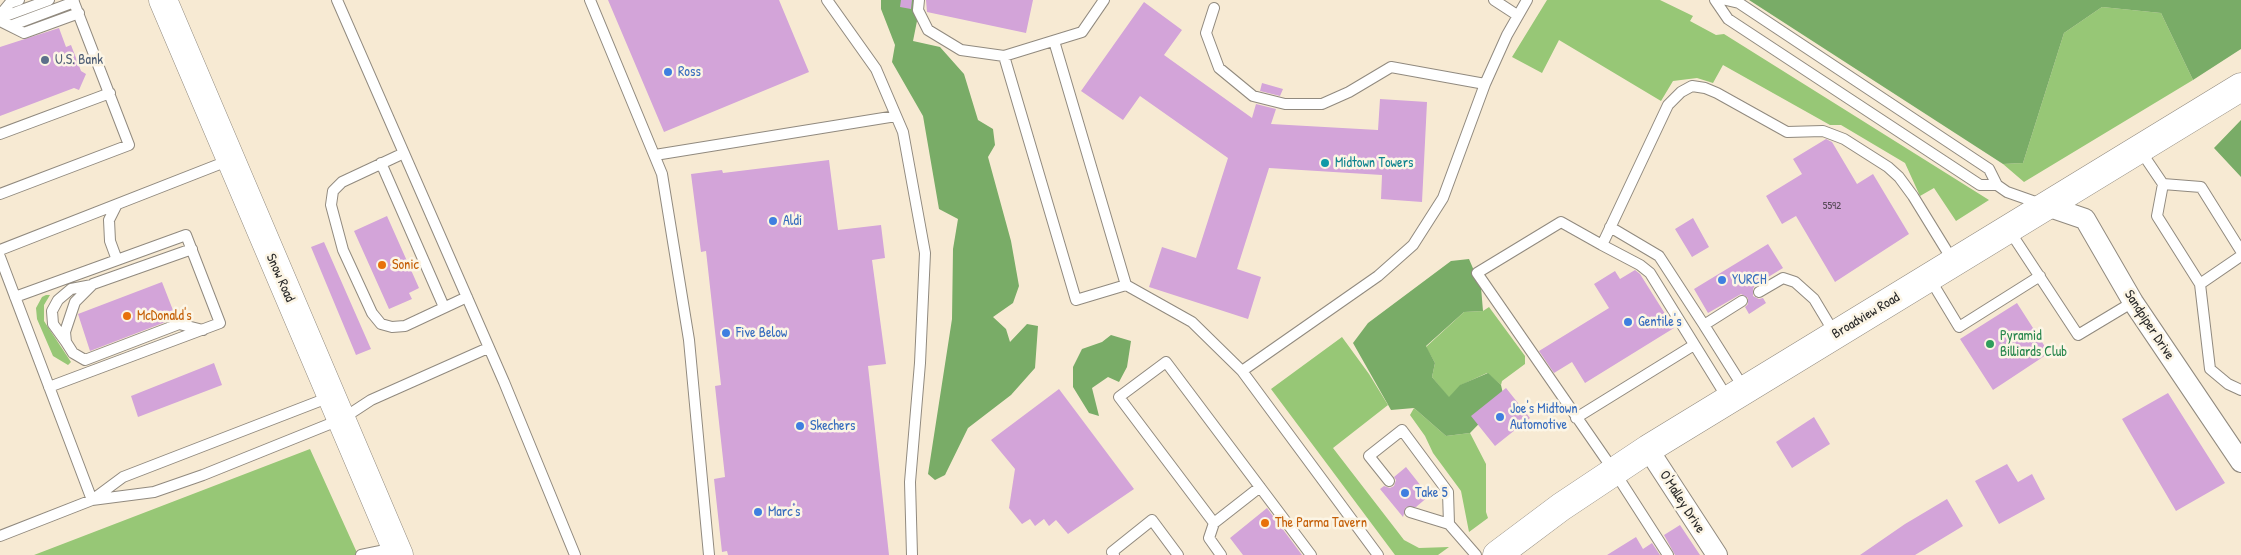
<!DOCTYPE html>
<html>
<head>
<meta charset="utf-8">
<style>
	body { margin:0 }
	canvas { display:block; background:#f7ead3 }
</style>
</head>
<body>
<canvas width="2241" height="555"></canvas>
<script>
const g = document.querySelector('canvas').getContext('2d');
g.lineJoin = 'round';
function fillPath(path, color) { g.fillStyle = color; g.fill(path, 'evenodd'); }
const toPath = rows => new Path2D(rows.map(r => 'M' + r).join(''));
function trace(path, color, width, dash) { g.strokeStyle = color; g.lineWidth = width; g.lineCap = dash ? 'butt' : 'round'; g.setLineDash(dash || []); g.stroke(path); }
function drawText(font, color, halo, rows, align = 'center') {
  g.font = font + ' "Patrick Hand",sans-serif'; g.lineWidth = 5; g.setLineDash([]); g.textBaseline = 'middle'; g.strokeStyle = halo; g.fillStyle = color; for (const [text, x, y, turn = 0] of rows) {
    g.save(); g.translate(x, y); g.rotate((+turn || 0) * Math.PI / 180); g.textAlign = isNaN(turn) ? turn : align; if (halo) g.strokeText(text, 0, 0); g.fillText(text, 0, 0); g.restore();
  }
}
fillPath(toPath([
	[1547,0,1660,0,1693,16,1690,21,1716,35,1724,34,1989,200,1956,221,1934,188,1920,196,1905,163,1841,125,1830,125,1723,65,1713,83,1697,78,1673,81,1661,101,1559,40,1542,73,1512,57],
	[2102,7,2161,13,2193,80,2024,182,2003,164,2023,163,2064,33],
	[46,295,50,295,44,305,44,321,71,362,68,365,53,356,37,319,36,308,42,297],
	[1489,307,1525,356,1525,364,1502,381,1501,385,1487,373,1461,385,1449,398,1432,377,1435,363,1426,347,1464,312,1483,311],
	[1342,337,1369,374,1388,405,1333,448,1404,540,1419,548,1449,547,1438,555,1395,555,1271,389],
	[1414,408,1446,436,1470,433,1486,464,1486,512,1488,518,1469,532,1461,491,1433,453,1425,436,1410,415],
	[310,449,358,555,34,555]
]), '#97c776');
fillPath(toPath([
	[881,0,915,0,917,21,913,41,940,47,964,74,978,120,993,129,995,145,988,157,1011,241,1019,286,1013,303,993,317,1006,329,1010,342,1027,324,1038,326,1035,368,1011,395,968,428,945,475,935,480,928,474,952,319,953,249,958,219,939,209,923,116,892,62,895,45,881,9],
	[1749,0,2241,0,2241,49,2193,80,2161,13,2102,7,2064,33,2023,163,2003,164],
	[2241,120,2241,177,2214,148],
	[1469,259,1481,287,1483,311,1464,312,1426,346,1435,363,1432,377,1449,397,1460,385,1488,373,1501,385,1504,398,1470,433,1446,436,1414,408,1391,410,1353,343,1368,323,1451,261],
	[1111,335,1131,341,1127,367,1119,382,1108,377,1092,388,1099,416,1089,413,1073,387,1073,367,1082,349,1102,342]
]), '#79ac67');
fillPath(toPath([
	[608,0,779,0,809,72,664,132],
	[901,0,912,0,911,9,900,7],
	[926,0,1033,0,1026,33,927,12],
	[1144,2,1182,30,1164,55,1252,118,1256,104,1276,109,1271,124,1378,130,1380,99,1427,102,1422,202,1381,199,1382,175,1269,168,1237,269,1261,277,1248,319,1149,287,1162,247,1196,258,1228,158,1140,96,1123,120,1081,91],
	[59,28,66,47,71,45,81,71,86,74,79,90,74,88,0,116,0,47],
	[1262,83,1283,89,1280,96,1260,91],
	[1826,139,1832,142,1857,184,1873,174,1909,234,1835,282,1796,216,1782,224,1766,196,1802,174,1793,159],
	[829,160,838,230,881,225,885,258,872,260,886,364,868,366,889,555,728,555,727,551,722,552,714,479,725,477,715,386,721,385,706,251,701,252,691,174,722,170,723,173],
	[387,216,419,288,409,293,412,299,389,309,354,231],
	[1693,218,1709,247,1692,257,1675,229],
	[324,242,371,349,356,355,311,247],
	[1768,244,1783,268,1755,285,1753,289,1753,296,1759,299,1763,298,1766,303,1749,314,1745,307,1748,304,1748,298,1741,294,1708,313,1694,289],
	[1635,270,1640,274,1674,328,1585,383,1572,362,1554,373,1539,351,1609,308,1594,284,1615,271,1620,279],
	[162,282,176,318,90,351,78,314],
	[2017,303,2049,353,1993,390,1960,339],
	[214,363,222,385,138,417,131,396],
	[1506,388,1530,418,1495,446,1471,416],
	[1059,389,1134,489,1068,534,1056,520,1049,526,1044,519,1035,526,1030,519,1022,524,1009,508,1015,469,991,440],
	[2168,393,2225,483,2176,511,2122,419],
	[1814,417,1830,444,1792,468,1776,442],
	[2007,464,2018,482,2032,474,2045,499,1999,524,1975,481],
	[1406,467,1429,496,1416,507,1406,507,1403,517,1380,489,1384,486,1390,488,1394,486,1396,480,1394,477],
	[1947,499,1963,526,1915,555,1860,555,1905,524],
	[1267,508,1302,555,1243,555,1230,538],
	[1680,525,1700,555,1675,555,1664,535],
	[1636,537,1643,549,1652,543,1660,555,1607,555]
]), '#d3a4d9');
const service = toPath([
	[337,0,504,382,575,555],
	[590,0,662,174,689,340,709,555],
	[827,0,876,69,903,132,925,253,920,363,910,482,912,555],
	[919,0,918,10,928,30,961,50,1004,56],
	[1104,0,1082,32,1004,56,1076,300,1126,285,1192,322,1242,371],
	[1494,0,1517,15],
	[1715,0,1728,19,1980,185,1997,185],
	[1726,0,1739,3,1989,169,1997,185,2007,192,2041,204],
	[1214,8,1206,33,1219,68,1253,96,1285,104,1322,104,1349,92,1391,67,1485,84],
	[0,15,10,3,19,0],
	[0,18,49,0],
	[0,21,24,33,79,13],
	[10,26,74,2],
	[1054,41,1126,285],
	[0,134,110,93],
	[2140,150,2163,184,2201,187,2241,251],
	[404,153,342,182,333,191,331,205,343,250,372,313,381,324,392,327,405,326,467,297],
	[655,155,896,116],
	[381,163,444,307],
	[2163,184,2157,216,2200,284,2210,369,2228,384,2241,390],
	[0,194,129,145,73,0],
	[116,206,109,220,110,241,117,260],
	[1610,227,1659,256,1704,325],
	[2009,230,2078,335,2133,302],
	[1602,245,1640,265,1650,273,1728,399],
	[192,249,93,284,75,302,65,332,66,342,73,353,85,360,179,324,203,330],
	[0,250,230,160],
	[0,257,92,500],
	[1930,279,1959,327,2040,276],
	[2200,284,2241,256],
	[1759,292,1783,278,1795,282,1814,299,1835,334],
	[15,297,186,235,220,323,49,387],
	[1742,301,1704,325,1745,390],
	[66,342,53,324,52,311,58,300,71,289,92,285],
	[1576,418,1694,345],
	[1389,481,1369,456,1402,430,1448,492,1449,524,1476,555],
	[92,500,154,492,203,475,342,419,371,400,488,348],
	[1410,512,1449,524],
	[1214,523,1260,487],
	[0,536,92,500,123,477,330,397],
	[361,555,395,548],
	[1114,555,1112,552,1152,520,1178,555],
	[1221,555,1209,538,1214,523,1119,397,1166,362,1311,555],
	[1378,555,1242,371,1378,276,1413,245,1443,198,1485,84,1507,35,1527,0],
	[1668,555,1614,471,1477,273,1561,222,1602,245,1668,105,1681,92,1692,86,1705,88,1717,93,1787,132,1823,131,1844,139,1888,167,1899,177,1913,196,1953,261]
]);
const minor = toPath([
	[2047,206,2085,219,2133,302,2241,462],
	[1648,449,1717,555]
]);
const primary = toPath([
	[163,0,399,555],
	[1497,555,1561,507,1648,449,2241,87]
]);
trace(service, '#918a7f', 12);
trace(minor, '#918a7f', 22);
trace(primary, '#918a7f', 29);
trace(service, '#fff', 10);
trace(minor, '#fff', 20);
trace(primary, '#fff', 28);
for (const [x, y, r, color] of [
	[45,60,5,"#5c6f8a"],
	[668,72,5,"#3f7fe0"],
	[1325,163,5,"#0f9aa8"],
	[773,221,5,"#3f7fe0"],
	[382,265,5,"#e8710a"],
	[1722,280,5,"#3f7fe0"],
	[127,316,5,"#e8710a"],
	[1628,322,5,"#3f7fe0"],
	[726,333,5,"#3f7fe0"],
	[1990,344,5,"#2e9e5b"],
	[1500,417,5,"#3f7fe0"],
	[800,426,5,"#3f7fe0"],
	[1405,493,5,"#3f7fe0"],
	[758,512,5,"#3f7fe0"],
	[1265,523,5,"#e8710a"]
]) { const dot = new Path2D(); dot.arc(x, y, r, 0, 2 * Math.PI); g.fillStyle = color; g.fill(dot); trace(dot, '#fcf5e5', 2); }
drawText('11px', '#554956', null, [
	["5592",1832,206]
]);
drawText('14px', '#4e5e75', '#fcf5e5', [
	["U.S. Bank",55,60]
], 'left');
drawText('14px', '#366cbe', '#fcf5e5', [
	["Ross",678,72],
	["Aldi",783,221],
	["YURCH",1732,280],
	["Gentile's",1638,322],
	["Five Below",736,333],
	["Joe's Midtown",1510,409],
	["Automotive",1510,425],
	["Skechers",810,426],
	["Take 5",1415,493],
	["Marc's",768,512]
], 'left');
drawText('14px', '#0d838f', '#fcf5e5', [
	["Midtown Towers",1335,163]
], 'left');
drawText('14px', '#c56008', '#fcf5e5', [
	["Sonic",392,265],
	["McDonald's",137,316],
	["The Parma Tavern",1275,523]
], 'left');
drawText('14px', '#2b2b2b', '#fcf5e5', [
	["Snow Road",280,278,66],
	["Broadview Road",1866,316,-31],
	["Sandpiper Drive",2149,325,57],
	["O'Malley Drive",1682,502,57]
]);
drawText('14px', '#27864d', '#fcf5e5', [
	["Pyramid",2000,336],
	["Billiards Club",2000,352]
], 'left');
</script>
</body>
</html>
